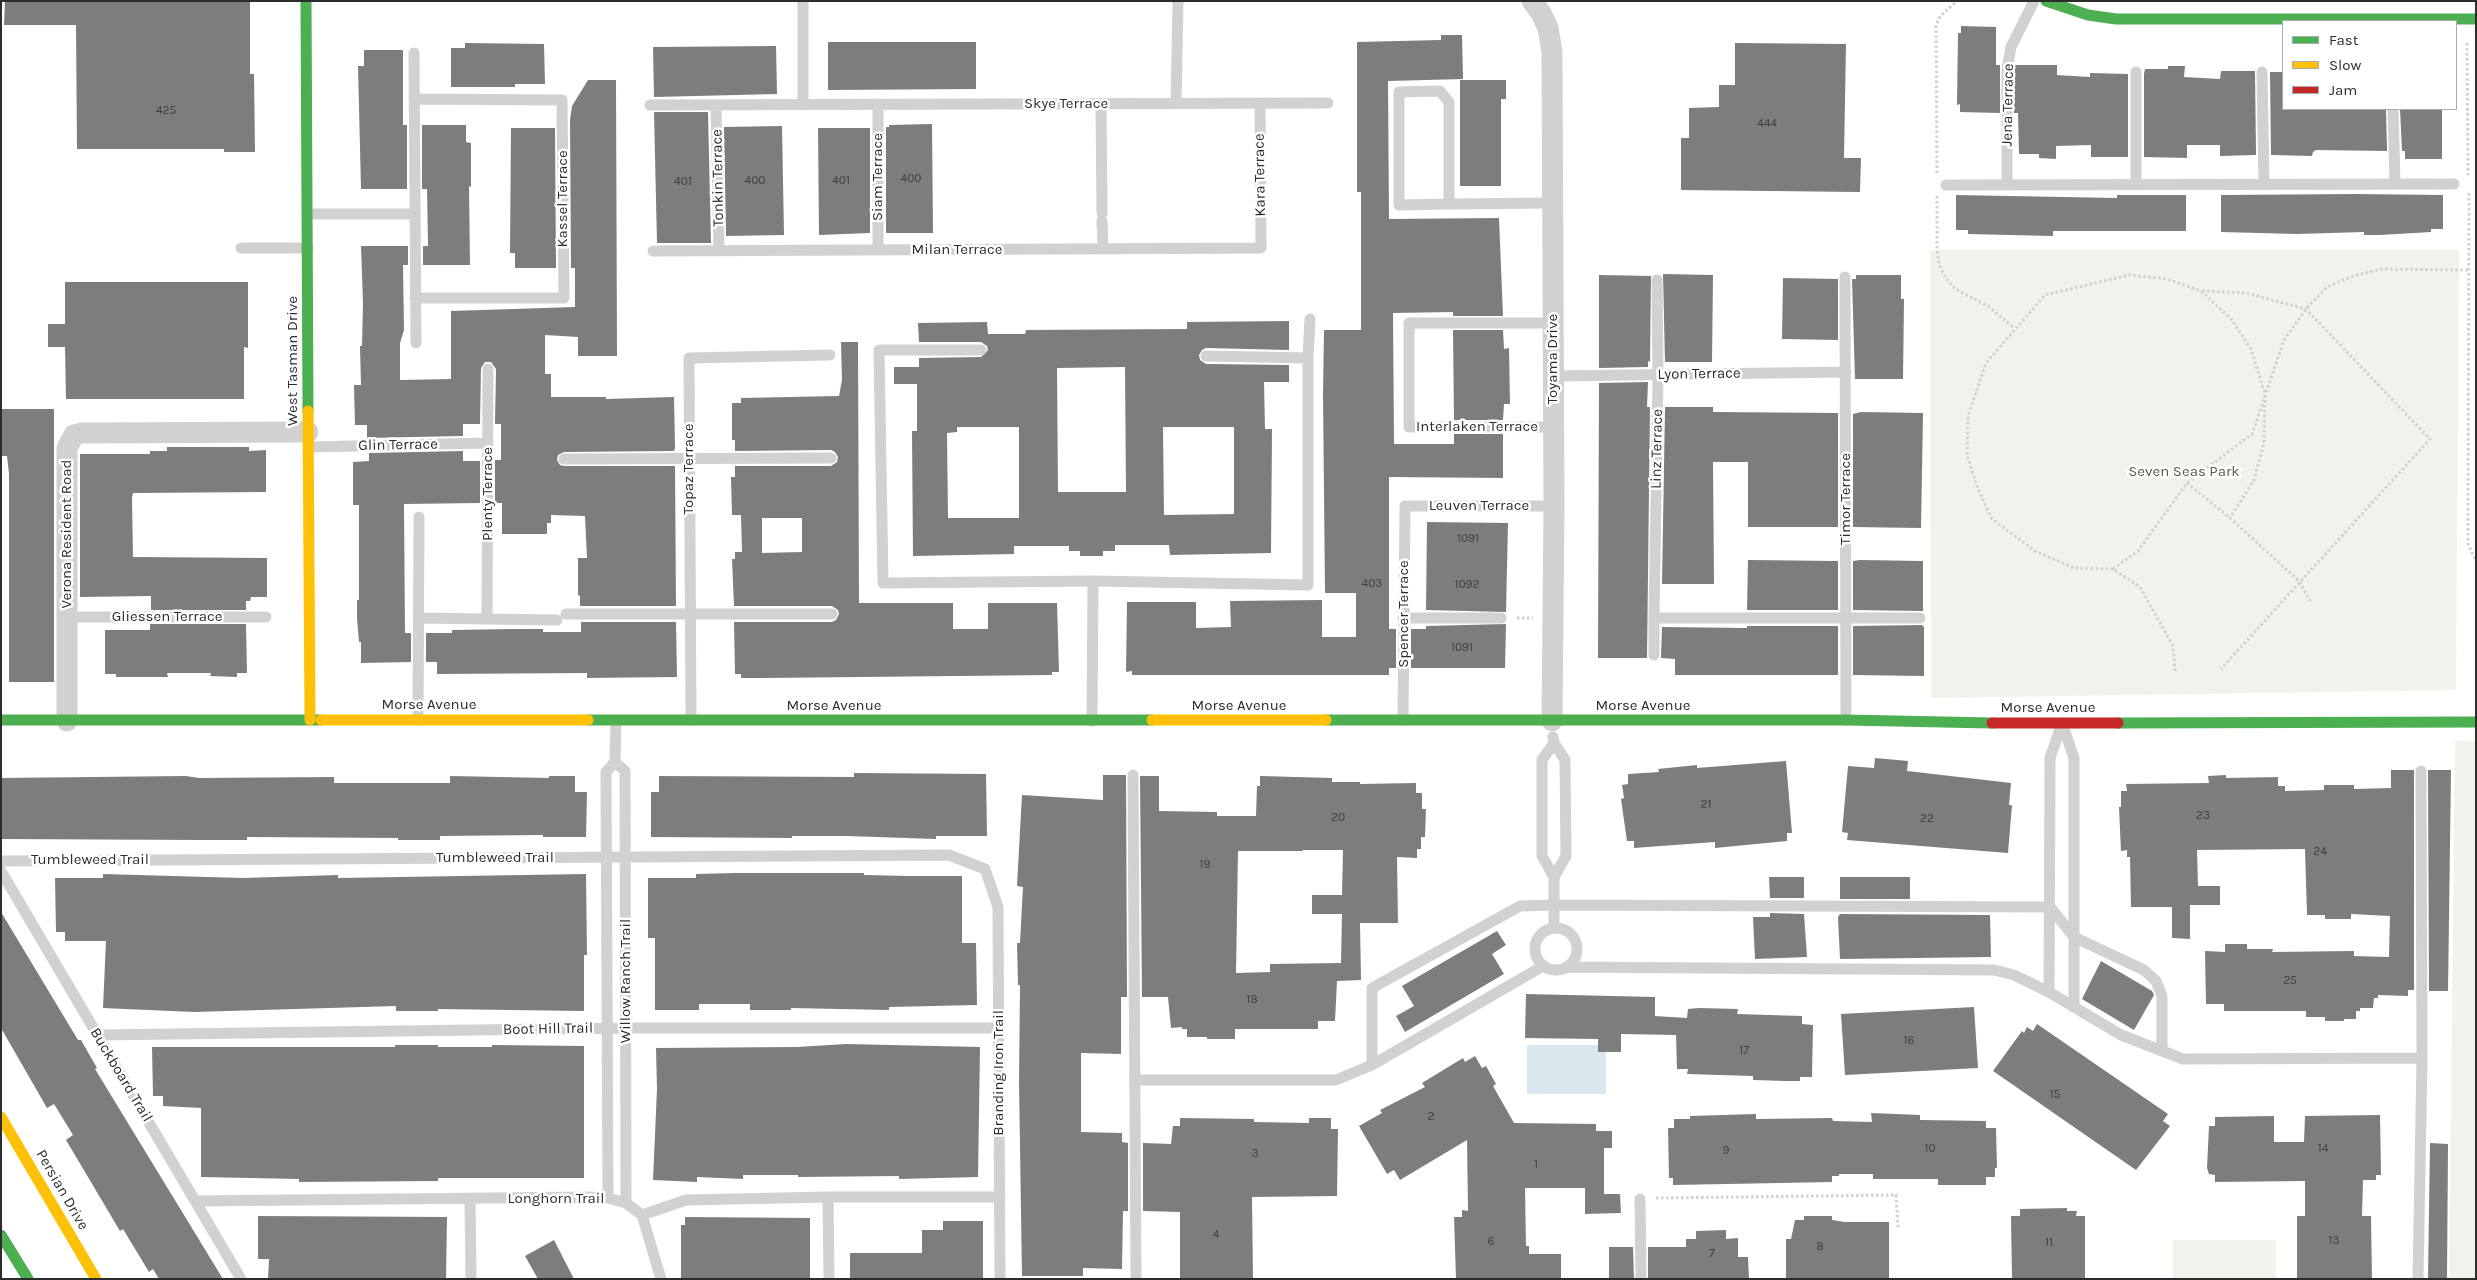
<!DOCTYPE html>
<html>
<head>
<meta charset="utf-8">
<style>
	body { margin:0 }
	#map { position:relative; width:2477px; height:1280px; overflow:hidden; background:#fff; font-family:Karla,sans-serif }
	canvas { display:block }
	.frame { position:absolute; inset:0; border:2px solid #2c2c2c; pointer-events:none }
	.legend { position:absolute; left:2282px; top:20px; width:175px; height:90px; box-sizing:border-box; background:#fff; border:1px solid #ababab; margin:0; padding:6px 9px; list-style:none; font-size:15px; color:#2c2c2c }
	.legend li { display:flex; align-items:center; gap:10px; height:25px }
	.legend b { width:25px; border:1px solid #ababab }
</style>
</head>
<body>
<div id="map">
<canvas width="2477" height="1280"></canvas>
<div class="frame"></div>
<ul class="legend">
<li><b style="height:6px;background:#4caf50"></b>Fast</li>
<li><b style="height:6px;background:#ffc107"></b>Slow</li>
<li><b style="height:6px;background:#c62828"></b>Jam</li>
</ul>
</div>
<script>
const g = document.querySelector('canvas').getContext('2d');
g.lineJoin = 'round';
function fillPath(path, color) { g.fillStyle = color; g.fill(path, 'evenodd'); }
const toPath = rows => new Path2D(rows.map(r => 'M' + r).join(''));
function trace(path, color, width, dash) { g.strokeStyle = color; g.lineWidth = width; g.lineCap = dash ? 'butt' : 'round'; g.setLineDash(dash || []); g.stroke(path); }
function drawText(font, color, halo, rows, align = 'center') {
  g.font = font + ' Karla,sans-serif'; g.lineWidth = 5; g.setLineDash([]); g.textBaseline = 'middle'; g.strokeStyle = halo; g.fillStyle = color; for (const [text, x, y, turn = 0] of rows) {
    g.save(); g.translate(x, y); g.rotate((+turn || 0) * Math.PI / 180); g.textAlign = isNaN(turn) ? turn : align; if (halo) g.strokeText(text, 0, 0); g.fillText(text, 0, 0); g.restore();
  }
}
fillPath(toPath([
	[1930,250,2459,250,2456,690,1931,698],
	[2455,741,2476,741,2476,1279,2449,1279],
	[2173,1240,2276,1240,2276,1279,2173,1279]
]), '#f0f2eb');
fillPath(toPath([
	[1527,1045,1606,1045,1606,1094,1527,1094]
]), '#d9e7ee');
fillPath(toPath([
	[5,1,250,1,250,74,254,74,255,152,224,152,224,149,77,149,76,25,4,25],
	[1961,26,1996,27,1996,65,2000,65,2000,113,1960,112,1960,104,1957,105,1958,33,1961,33],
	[1441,35,1462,35,1463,79,1388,81,1389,219,1499,218,1503,316,1453,316,1453,312,1393,313,1394,444,1454,444,1454,434,1503,434,1503,478,1389,477,1389,629,1396,629,1396,668,1389,668,1389,675,1132,675,1132,671,1126,672,1127,602,1196,602,1196,628,1231,627,1230,601,1322,600,1322,637,1356,637,1356,593,1325,593,1323,394,1324,330,1361,330,1361,192,1357,192,1357,42,1441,40],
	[828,42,976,42,976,89,828,90],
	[465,43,544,44,545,84,515,84,515,87,451,87,451,48,465,48],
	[1735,43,1846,44,1844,158,1861,158,1860,192,1681,190,1681,138,1689,138,1689,108,1719,107,1719,85,1735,85],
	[776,46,777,94,654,97,653,47],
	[364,50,403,50,403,125,407,125,407,189,361,189,358,66,364,66],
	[2015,65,2057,65,2057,75,2090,77,2090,73,2128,74,2128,157,2091,157,2091,145,2056,146,2056,159,2039,158,2039,154,2019,154,2018,113,2014,113],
	[2168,66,2185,66,2184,77,2220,79,2221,71,2255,71,2256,155,2220,156,2220,145,2187,145,2187,158,2144,157,2144,74,2145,69,2168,69],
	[2270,72,2283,72,2283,109,2386,109,2387,151,2316,150,2313,152,2312,156,2271,155],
	[588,80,616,80,617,356,578,356,578,337,545,335,545,374,551,374,551,397,606,397,606,399,674,397,675,448,674,451,564,452,558,455,557,460,560,465,564,466,675,466,676,606,580,606,580,596,578,595,578,558,587,558,585,516,551,515,551,523,547,523,547,534,502,534,502,503,495,503,495,460,501,460,501,424,495,424,496,369,491,362,485,362,481,368,480,424,463,424,463,436,367,438,367,425,355,425,354,385,361,385,360,346,362,346,363,303,361,246,408,246,408,265,403,265,404,330,400,343,400,380,451,379,451,311,575,307,575,268,571,268,570,120,572,106],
	[1460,80,1506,80,1506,99,1501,99,1501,186,1460,186],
	[2400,109,2442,109,2442,159,2405,159,2405,151,2402,151],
	[654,112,708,112,711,243,657,243],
	[932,124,933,233,886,233,886,127,889,127,889,125],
	[422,125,466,125,466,142,471,143,471,187,469,186,470,265,423,265,423,246,428,246,427,189,422,189],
	[782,126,784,235,726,236,724,127],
	[511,128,555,128,556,268,515,268,515,253,510,253],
	[818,128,870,128,870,233,819,235],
	[2355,194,2443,195,2443,229,2431,229,2431,232,2380,235,2364,235,2364,232,2297,234,2221,232,2221,195],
	[1956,195,2117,198,2117,195,2186,195,2186,231,2053,231,2053,236,1968,234,1968,230,1956,230],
	[1663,274,1713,275,1712,362,1665,362],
	[1599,275,1651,276,1650,362,1648,361,1648,367,1599,368],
	[1856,275,1901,275,1901,299,1904,299,1903,379,1855,379,1852,279,1856,279],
	[1783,278,1838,279,1838,340,1782,339],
	[65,282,248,282,248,348,244,347,244,399,66,399,65,347,48,347,48,324,65,324],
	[1289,321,1289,350,1206,348,1202,350,1199,355,1200,360,1206,364,1289,365,1289,382,1264,382,1265,429,1272,429,1271,553,1170,555,1169,545,1115,545,1115,551,1103,551,1103,556,1080,556,1080,551,1069,551,1069,546,1014,546,1014,554,913,556,912,431,917,431,917,384,894,384,894,367,919,367,919,358,981,357,988,350,987,346,981,342,919,342,918,323,987,322,988,334,1025,334,1026,330,1187,329,1187,322],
	[1125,367,1126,492,1058,492,1057,368],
	[957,427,1019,427,1019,518,948,518,947,433,957,432],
	[1163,427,1234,427,1234,514,1164,515],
	[1453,330,1503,330,1504,349,1509,348,1510,404,1504,404,1503,420,1454,420],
	[841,342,858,342,859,603,953,603,953,629,988,629,988,603,1057,603,1059,672,1052,672,1052,675,764,678,741,678,741,674,735,674,734,622,832,622,836,620,839,614,838,610,832,606,734,606,732,559,735,559,735,552,742,552,741,515,732,515,731,477,735,477,735,466,831,466,837,462,838,457,835,452,831,450,735,451,735,440,732,440,732,403,741,403,741,398,839,396,842,380],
	[762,518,802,518,802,552,762,553],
	[1648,382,1647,407,1650,407,1647,658,1598,658,1599,383],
	[1665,407,1713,407,1713,412,1838,413,1838,527,1748,527,1748,462,1713,462,1714,584,1662,584],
	[2,409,54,409,54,682,9,682,9,474,7,456,2,456],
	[1861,412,1923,413,1921,528,1853,527,1853,414],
	[167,447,249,447,249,451,266,450,266,492,133,493,132,498,133,557,267,558,267,597,251,597,250,601,246,601,246,610,151,610,151,596,80,597,80,454,150,454,150,451,167,451],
	[463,451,463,461,480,461,480,503,404,504,405,633,411,633,411,662,361,663,361,642,359,642,357,618,357,600,359,600,359,505,353,505,353,462,369,461,369,453],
	[1427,522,1508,523,1506,612,1426,610],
	[1748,560,1838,561,1838,610,1747,610],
	[1860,560,1923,561,1923,611,1853,610,1853,561],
	[581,622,676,622,677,677,587,678,587,673,437,674,437,662,426,662,426,633,452,633,452,630,512,629,543,629,543,632,581,632],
	[150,624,246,624,247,673,237,673,237,677,210,676,211,673,167,673,168,677,116,677,116,674,105,674,105,630,150,630],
	[1506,624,1505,668,1411,668,1411,629,1426,629,1426,626],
	[1922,625,1924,627,1924,676,1853,675,1853,626],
	[1747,626,1838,626,1838,675,1675,675,1675,659,1661,658,1662,627,1747,628],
	[1875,758,1908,761,1907,771,2011,783,2009,805,2012,805,2008,853,1847,840,1848,833,1842,832,1848,766,1874,768],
	[1786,761,1792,833,1787,833,1787,841,1715,848,1715,842,1634,848,1634,841,1627,841,1621,799,1624,798,1622,785,1628,784,1628,774,1659,772,1658,769,1697,765,1697,768],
	[2391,770,2414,770,2414,990,2408,990,2408,996,2378,995,2378,998,2374,998,2373,1008,2360,1008,2360,1011,2356,1011,2356,1019,2344,1019,2344,1021,2325,1021,2325,1017,2306,1017,2306,1011,2224,1011,2224,1004,2206,1004,2205,951,2225,952,2225,944,2247,944,2247,949,2273,949,2272,952,2354,951,2354,956,2389,957,2390,916,2351,914,2351,919,2325,919,2325,915,2307,915,2305,849,2197,850,2198,886,2220,886,2220,905,2190,905,2190,939,2172,938,2172,907,2131,907,2130,857,2127,857,2127,850,2121,851,2119,807,2121,807,2121,791,2127,791,2126,784,2209,783,2208,776,2226,775,2226,778,2278,777,2278,786,2285,786,2285,791,2324,790,2324,785,2354,785,2354,789,2391,788],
	[2428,770,2451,770,2448,991,2429,991],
	[854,773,986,774,987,836,936,836,936,839,847,836,792,836,792,838,651,837,651,792,659,792,659,776,854,777],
	[1103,775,1126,775,1127,997,1121,997,1121,1054,1081,1053,1081,1132,1122,1133,1122,1142,1128,1143,1128,1211,1123,1211,1122,1269,1083,1268,1083,1276,1022,1276,1019,1082,1020,985,1018,985,1017,943,1020,943,1023,887,1017,886,1022,795,1103,800],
	[186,776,199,778,334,777,334,783,450,783,450,776,549,778,549,776,575,776,575,792,587,792,586,837,543,837,543,835,440,836,440,840,398,840,398,838,247,837,247,840,204,840,1,839,1,778],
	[1140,776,1159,776,1159,811,1217,812,1217,816,1256,816,1257,786,1260,786,1260,776,1332,778,1332,782,1360,782,1360,784,1416,783,1416,793,1422,793,1422,809,1426,809,1425,837,1421,837,1421,849,1417,849,1417,858,1397,857,1398,923,1360,923,1361,980,1337,981,1335,1021,1318,1021,1318,1029,1235,1029,1235,1039,1207,1039,1207,1037,1187,1037,1187,1029,1182,1029,1182,1027,1171,1028,1168,997,1142,997],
	[1303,850,1343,850,1342,895,1312,895,1312,914,1342,914,1341,963,1270,964,1270,972,1236,973,1238,851,1303,851],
	[736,873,864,873,864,875,909,876,962,876,962,943,976,943,977,1005,889,1007,889,1010,791,1008,791,1010,750,1010,750,1004,699,1004,699,1010,655,1010,655,938,648,938,648,878,696,878,696,874],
	[103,874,243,878,338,875,338,878,586,874,587,955,584,955,584,1011,438,1009,438,1011,396,1011,396,1006,194,1012,103,1008,106,941,65,941,65,932,56,932,55,878,103,878],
	[1769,877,1804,877,1804,898,1770,898],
	[1840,877,1910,877,1910,899,1840,899],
	[1,912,78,1040,81,1040,97,1068,95,1069,223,1279,159,1279,153,1269,149,1272,123,1229,120,1231,66,1140,73,1135,54,1104,47,1108,1,1028],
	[1770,913,1804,914,1807,957,1755,959,1753,917,1770,917],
	[1840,914,1990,915,1991,957,1840,959,1838,917],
	[1497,931,1506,945,1492,954,1504,974,1405,1032,1396,1016,1414,1006,1402,986],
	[2101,961,2152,991,2154,995,2134,1030,2082,999],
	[1526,994,1655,997,1655,1016,1687,1018,1688,1009,1699,1008,1738,1009,1737,1014,1802,1016,1802,1024,1813,1025,1812,1077,1800,1077,1800,1081,1785,1081,1753,1080,1753,1076,1687,1074,1688,1069,1677,1069,1676,1035,1621,1034,1621,1052,1598,1052,1598,1039,1525,1038],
	[1974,1007,1978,1068,1845,1075,1841,1014],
	[2037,1024,2168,1114,2163,1121,2170,1126,2136,1170,1993,1071,2022,1031,2024,1033,2027,1027,2033,1031],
	[846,1044,980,1047,978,1177,899,1179,899,1176,798,1177,798,1175,743,1175,743,1179,697,1177,697,1182,653,1180,657,1089,656,1048,797,1047],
	[395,1045,438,1045,438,1047,492,1047,492,1045,584,1046,584,1178,438,1178,438,1181,299,1182,299,1179,201,1177,201,1108,163,1106,163,1096,153,1096,152,1047,395,1047],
	[1475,1056,1482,1068,1486,1066,1496,1084,1493,1086,1514,1123,1596,1124,1596,1131,1612,1131,1612,1148,1604,1148,1604,1194,1620,1194,1621,1213,1585,1214,1585,1188,1525,1188,1526,1246,1529,1246,1529,1254,1561,1254,1561,1279,1456,1279,1454,1217,1462,1217,1462,1210,1468,1211,1467,1140,1400,1180,1394,1170,1387,1174,1359,1126,1382,1113,1380,1110,1425,1087,1422,1083,1463,1058,1465,1062],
	[1871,1113,1920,1115,1920,1120,1986,1121,1986,1128,1996,1128,1997,1168,1995,1168,1995,1177,1986,1177,1986,1185,1938,1185,1938,1179,1873,1179,1873,1174,1839,1174,1839,1176,1832,1176,1832,1182,1673,1185,1673,1178,1669,1178,1668,1128,1674,1128,1674,1119,1690,1119,1690,1116,1756,1114,1756,1119,1832,1118,1833,1121,1872,1122],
	[2380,1115,2381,1175,2376,1175,2376,1180,2363,1180,2362,1216,2371,1216,2372,1279,2297,1279,2297,1216,2305,1216,2305,1181,2215,1182,2215,1175,2209,1174,2207,1168,2209,1126,2215,1126,2215,1117,2274,1116,2274,1142,2304,1142,2305,1116],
	[1180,1118,1254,1119,1254,1122,1309,1123,1309,1118,1331,1118,1331,1129,1338,1129,1337,1196,1252,1197,1253,1279,1180,1279,1180,1212,1143,1211,1143,1143,1171,1144,1173,1126,1180,1126],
	[2430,1143,2448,1144,2447,1279,2428,1279],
	[2067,1208,2067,1211,2077,1211,2076,1216,2085,1216,2085,1279,2012,1279,2011,1216,2020,1216,2020,1209],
	[258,1216,447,1217,446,1278,268,1279,269,1259,258,1259],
	[1804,1216,1832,1216,1832,1220,1845,1222,1889,1222,1889,1279,1786,1279,1786,1239,1791,1239,1795,1220,1804,1220],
	[685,1217,810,1218,810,1279,681,1279,681,1225,685,1225],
	[943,1221,983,1221,983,1279,850,1279,850,1253,922,1253,922,1230,943,1230],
	[1726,1230,1726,1239,1738,1238,1738,1257,1748,1257,1749,1279,1648,1279,1648,1247,1686,1247,1686,1239,1696,1239,1696,1231],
	[554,1240,574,1279,538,1279,525,1256],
	[1609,1247,1633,1247,1634,1279,1609,1279]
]), '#7d7d7d');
trace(toPath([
	[2467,43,2468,177],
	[1937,173,1936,26,1940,16,1957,1],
	[2469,193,2468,544,2476,561],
	[1937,196,1937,250,1939,264,1945,277,1955,289,1988,306,2014,328],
	[2202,291,2246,293,2306,309,2430,439,2221,669],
	[2187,483,2230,518,2299,581,2310,601],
	[2113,569,2138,551,2187,483,2252,434,2284,340,2306,309,2327,287,2353,276,2382,269,2469,270],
	[1517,618,1533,618],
	[2175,671,2173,646,2140,587,2113,569,2074,568,2035,551,1992,519,1978,489,1967,456,1968,416,1986,363,2045,295,2129,275,2167,279,2201,291,2231,319,2251,349,2265,394,2264,443,2254,480,2230,518],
	[1656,1198,1896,1195,1898,1227]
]), '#d1d1d1', 3, [2.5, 2.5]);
trace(toPath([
	[414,53,416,343],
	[2262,72,2264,184],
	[414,99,562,100,564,298,415,298],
	[1176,103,1178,1],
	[1101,104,1102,213],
	[650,105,1328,103],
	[716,105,719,251],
	[803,105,803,1],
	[2393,109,2395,183],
	[2007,184,2007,69,2011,47,2034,1],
	[1946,185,2454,184],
	[2136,185,2136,72],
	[1449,204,1449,102,1440,91,1399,92,1399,205,1449,204,1552,203],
	[308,214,415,214],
	[1102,221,1103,249],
	[241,248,308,248],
	[878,250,878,104],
	[653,251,1261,248,1260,103],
	[1845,277,1846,720],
	[1553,323,1409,323,1409,427,1553,427],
	[981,350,879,350,883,583,1093,581,1308,585,1308,358,1310,319],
	[1206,356,1308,358],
	[1553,376,1846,372],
	[309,447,488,443],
	[564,459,831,458],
	[566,614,832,614],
	[68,617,266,617],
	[419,618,557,620],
	[1403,618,1501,618],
	[1654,618,1658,375,1657,280],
	[487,619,488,369],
	[1654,655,1654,618,1920,618],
	[418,720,419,517],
	[691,720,689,358,830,355],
	[1403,720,1405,506,1554,506],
	[1092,721,1093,581],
	[2062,723,2074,758,2074,1007],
	[1553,737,1554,743,1565,760,1566,856,1554,877],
	[1554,743,1542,760,1542,856,1554,877,1554,927],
	[615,762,625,771,626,1203],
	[1133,775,1136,1279],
	[1,861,949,855,985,869,998,907,1000,1279],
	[1,871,241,1279],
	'1535 949a21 21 0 1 1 42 0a21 21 0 1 1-42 0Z',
	[1566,967,1994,970,2014,975,2049,992,2121,1035,2183,1059,2422,1058],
	[2049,992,2050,758,2062,723],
	[97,1035,627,1028,999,1028],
	[1372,1065,1543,966],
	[1135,1080,1336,1080,1372,1065,1372,988,1520,906,1555,905,2050,907,2074,937,2144,970,2156,981,2162,996,2162,1051],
	[828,1197,829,1279],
	[608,1198,606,772,615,762,616,721],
	[470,1199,471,1279],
	[1640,1199,1641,1279],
	[195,1201,588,1197,608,1198,626,1203,642,1215,686,1200,828,1197,1000,1197],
	[642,1215,661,1279],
	[2418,1279,2422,1058,2421,771]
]), '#d1d1d1', 11);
trace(toPath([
	[1532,1,1541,13,1548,28,1552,52,1554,506,1552,721],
	[67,721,67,448,74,435,82,433,308,432]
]), '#d1d1d1', 21);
trace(toPath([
	[306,1,308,411],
	[2046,1,2088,15,2116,19,2476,19],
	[1,720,321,720],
	[588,720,1152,720],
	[1326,720,1846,720,1992,723],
	[2118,723,2476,722],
	[1,1235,28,1279]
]), '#4caf50', 11);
trace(toPath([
	[308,411,310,720],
	[321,720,588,720],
	[1152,720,1326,720],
	[1,1117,96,1279]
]), '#ffc107', 11);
trace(toPath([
	[1992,723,2118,723]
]), '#c62828', 11);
drawText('12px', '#404040', null, [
	["425",166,111],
	["444",1767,124],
	["400",911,179],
	["400",755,181],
	["401",841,181],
	["401",683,182],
	["1091",1468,539],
	["403",1372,584],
	["1092",1467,585],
	["1091",1462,648],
	["21",1706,805],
	["23",2203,816],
	["20",1338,818],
	["22",1927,819],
	["24",2320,852],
	["19",1205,865],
	["25",2290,981],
	["18",1252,1000],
	["16",1909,1041],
	["17",1744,1051],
	["15",2055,1095],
	["2",1431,1117],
	["10",1930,1149],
	["14",2323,1149],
	["9",1726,1151],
	["3",1255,1154],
	["1",1536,1165],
	["4",1216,1235],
	["13",2334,1241],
	["6",1491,1242],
	["11",2049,1243],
	["8",1820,1247],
	["7",1712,1254]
]);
drawText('15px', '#2c2c2c', '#fff', [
	["Skye Terrace",1066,104],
	["Jena Terrace",2008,105,-89],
	["Kara Terrace",1260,175,-91],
	["Siam Terrace",878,177,-90],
	["Tonkin Terrace",718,178,-91],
	["Kassel Terrace",563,199,-90],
	["Milan Terrace",957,250],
	["Toyama Drive",1553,359,-90],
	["West Tasman Drive",293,361,-90],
	["Lyon Terrace",1699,374,-1],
	["Interlaken Terrace",1477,427],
	["Glin Terrace",398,445,-1],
	["Linz Terrace",1657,449,-89],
	["Topaz Terrace",689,469,-90],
	["Plenty Terrace",488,494,-90],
	["Timor Terrace",1846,499,-90],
	["Leuven Terrace",1479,506],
	["Verona Resident Road",67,534,-90],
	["Spencer Terrace",1404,614,-90],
	["Gliessen Terrace",167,617],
	["Morse Avenue",429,705],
	["Morse Avenue",834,706],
	["Morse Avenue",1239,706],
	["Morse Avenue",1643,706],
	["Morse Avenue",2048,708],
	["Tumbleweed Trail",495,858],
	["Tumbleweed Trail",90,860],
	["Willow Ranch Trail",626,981,-90],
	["Boot Hill Trail",548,1029,-1],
	["Branding Iron Trail",999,1073,-90],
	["Buckboard Trail",121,1075,59],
	["Persian Drive",62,1190,60],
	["Longhorn Trail",556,1199]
]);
drawText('15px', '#52613f', '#fff', [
	["Seven Seas Park",2184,472]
]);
</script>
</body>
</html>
